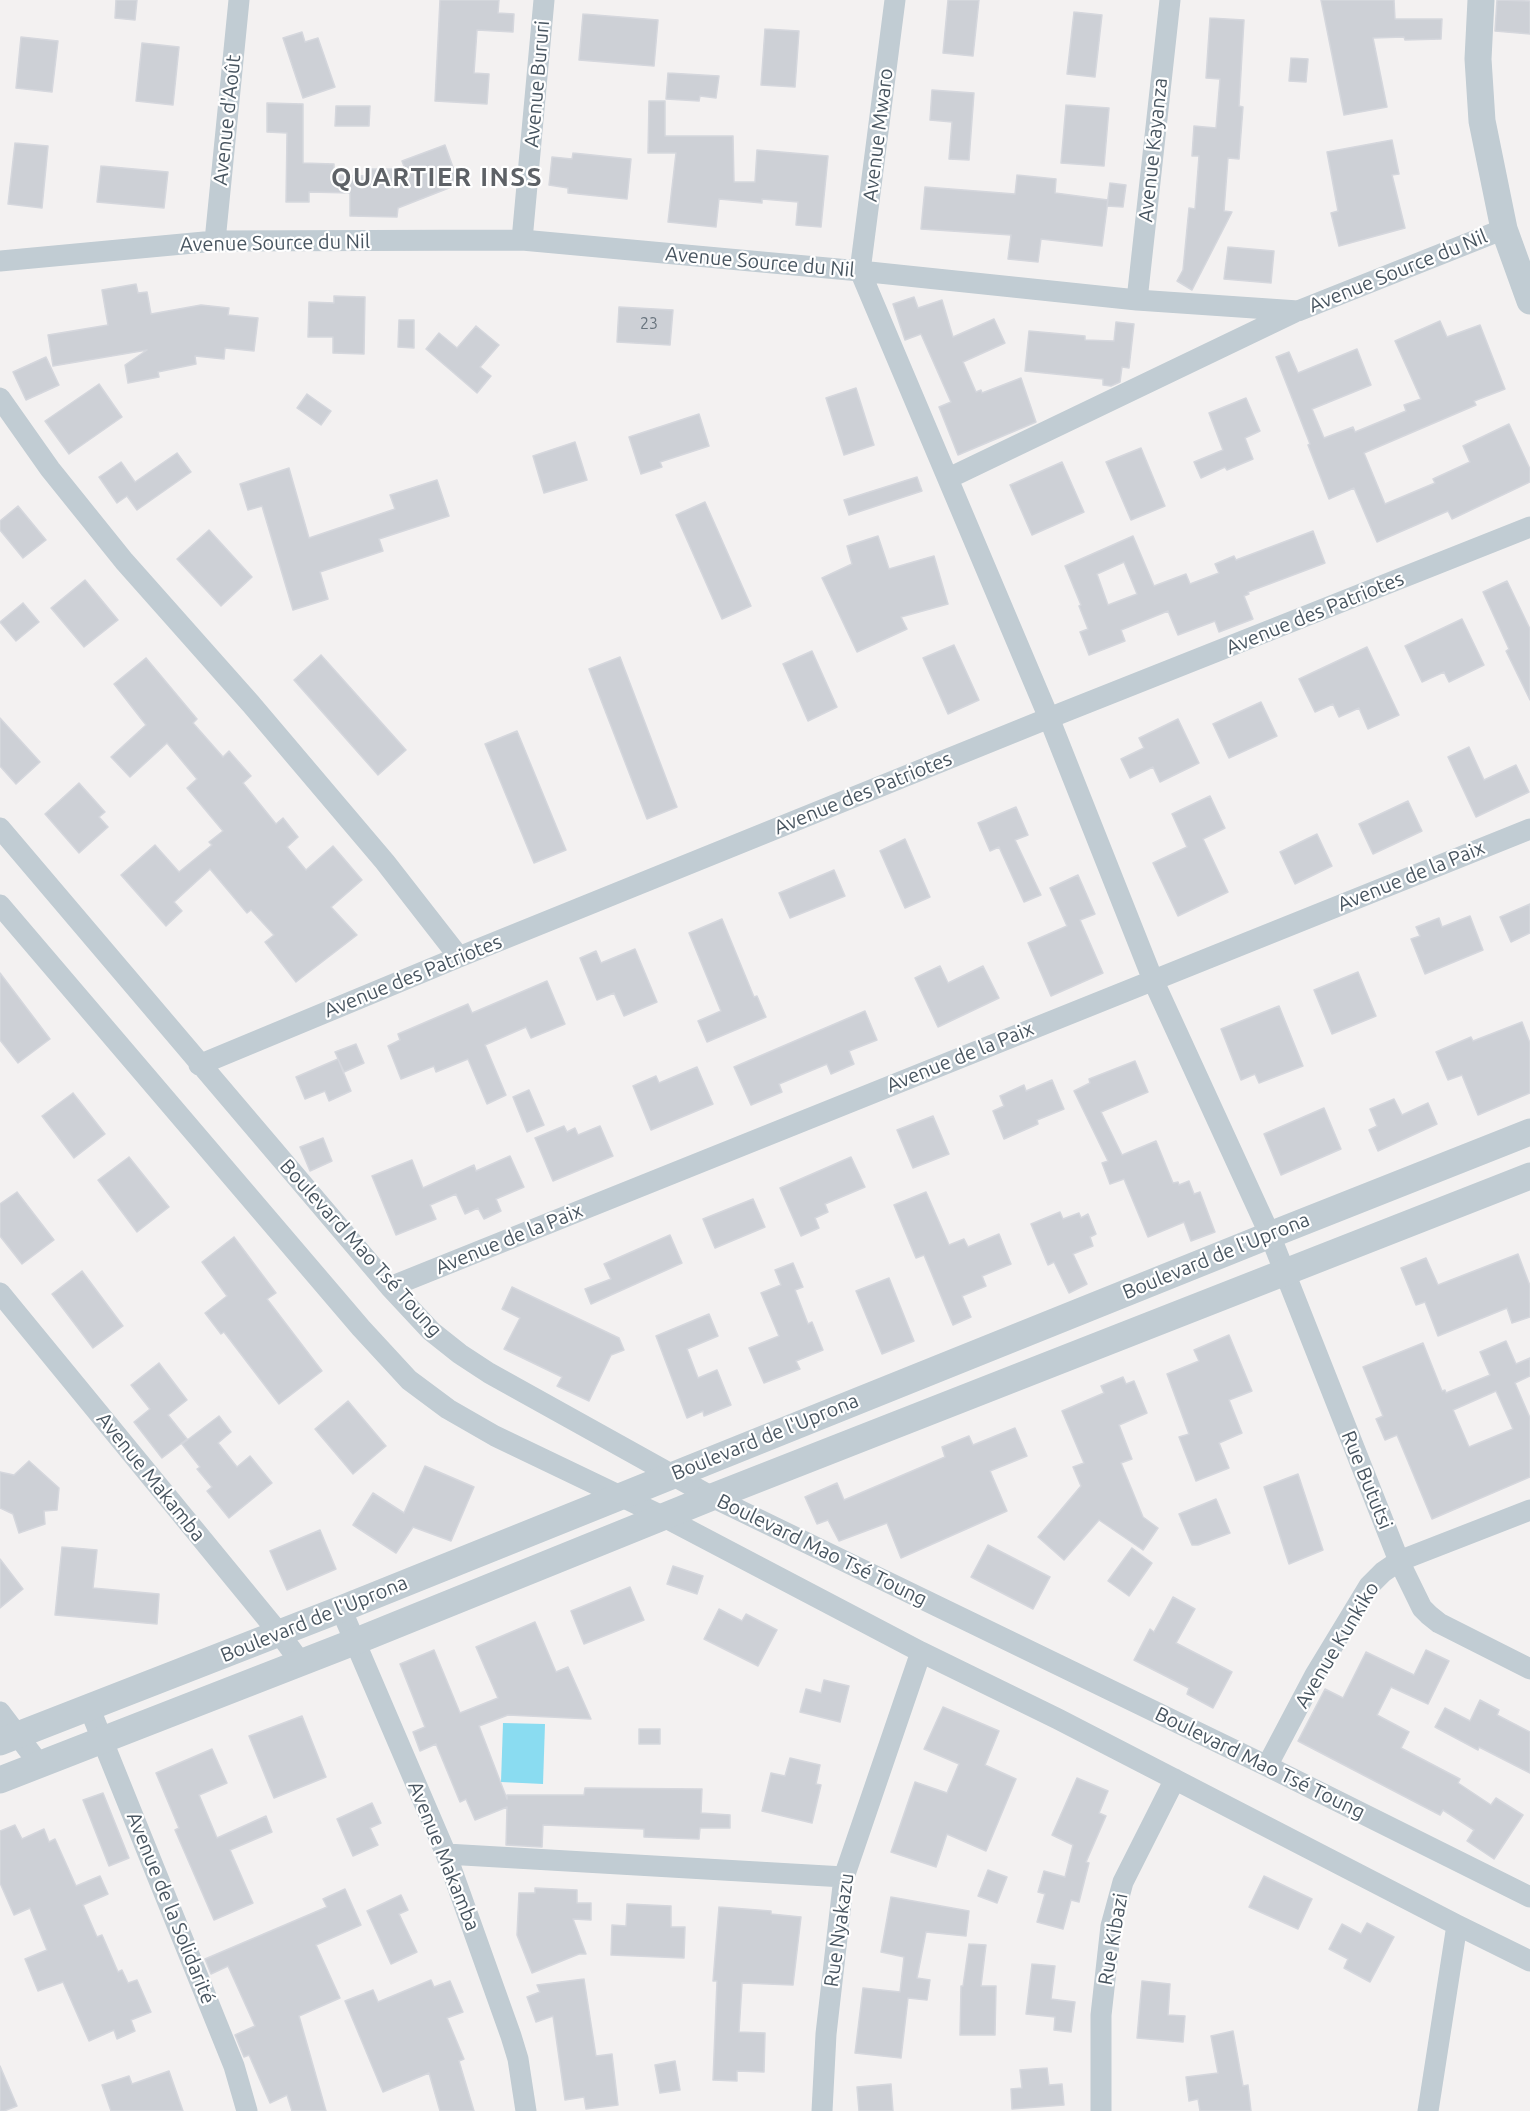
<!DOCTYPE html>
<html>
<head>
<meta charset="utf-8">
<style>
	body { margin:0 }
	canvas { display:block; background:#f3f1f1 }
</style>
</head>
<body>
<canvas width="1530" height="2111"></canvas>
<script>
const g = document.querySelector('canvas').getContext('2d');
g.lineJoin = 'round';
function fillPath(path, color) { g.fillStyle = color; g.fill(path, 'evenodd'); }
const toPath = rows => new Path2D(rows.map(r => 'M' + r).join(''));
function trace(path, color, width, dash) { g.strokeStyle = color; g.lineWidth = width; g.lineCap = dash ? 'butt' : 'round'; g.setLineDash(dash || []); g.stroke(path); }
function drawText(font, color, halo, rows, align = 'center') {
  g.font = font + ' Ubuntu,sans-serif'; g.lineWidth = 4.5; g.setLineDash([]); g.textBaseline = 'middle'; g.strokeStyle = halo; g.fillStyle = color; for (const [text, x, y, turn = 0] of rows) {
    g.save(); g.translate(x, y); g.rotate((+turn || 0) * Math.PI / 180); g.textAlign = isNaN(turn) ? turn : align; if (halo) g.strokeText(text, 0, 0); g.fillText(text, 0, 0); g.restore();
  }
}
fillPath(toPath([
	[503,1723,545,1724,543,1784,501,1782]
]), '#8adcf1');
const building = toPath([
	[116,0,137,0,135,20,115,18,116,0],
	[440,0,499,0,498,13,514,14,513,32,477,30,474,73,489,74,487,104,435,101,440,0],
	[948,0,979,0,973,56,943,53,948,0],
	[1321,0,1394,0,1395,19,1442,19,1441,39,1405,40,1404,37,1373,38,1387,107,1344,115,1321,0],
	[1497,0,1530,1,1530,34,1495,31,1497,0],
	[1074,12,1102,15,1095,77,1067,74,1074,12],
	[583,14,658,20,654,66,579,60,583,14],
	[1210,18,1244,20,1239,106,1243,107,1239,159,1228,158,1224,211,1232,212,1192,290,1177,281,1183,270,1189,208,1195,209,1199,156,1192,156,1194,126,1216,128,1220,79,1206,78,1210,18],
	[765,29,799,31,795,87,761,85,765,29],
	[302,32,305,42,318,38,335,87,303,98,283,38,302,32],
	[21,37,58,41,52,92,16,88,21,37],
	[142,43,179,47,173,105,136,101,142,43],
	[1291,58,1308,59,1306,82,1289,81,1291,58],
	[668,73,719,76,716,98,700,96,699,101,666,99,668,73],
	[932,90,974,93,969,160,949,159,952,122,930,120,932,90],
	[649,101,665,101,665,136,733,136,734,182,755,182,757,150,828,156,821,227,796,225,798,202,762,199,762,203,719,199,716,227,668,222,676,153,648,153,649,101],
	[267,103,303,104,303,163,334,164,334,175,370,176,370,169,405,169,402,161,445,145,459,184,398,208,397,217,350,216,350,193,309,192,309,202,286,202,287,133,267,132,267,103],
	[1066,105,1109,108,1104,166,1061,163,1066,105],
	[336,106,370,106,369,126,335,126,336,106],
	[1392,140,1399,174,1392,175,1405,228,1339,246,1331,213,1338,211,1327,152,1392,140],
	[15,143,48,146,42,208,8,204,15,143],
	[573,153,631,159,627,199,568,193,568,188,549,185,552,157,572,159,573,153],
	[101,166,168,172,164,208,97,202,101,166],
	[1017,175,1056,179,1055,193,1108,200,1102,246,1041,239,1038,262,1008,259,1011,235,921,229,925,187,1015,194,1017,175],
	[1110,183,1126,185,1123,207,1107,206,1110,183],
	[1228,247,1274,251,1271,283,1224,279,1228,247],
	[136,284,138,293,147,292,151,314,201,305,229,308,228,315,258,318,254,351,225,348,224,359,195,356,196,364,158,372,159,377,128,383,125,365,147,350,53,366,48,335,108,325,102,290,136,284],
	[334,296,365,297,364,354,333,353,333,337,308,337,309,302,334,303,334,296],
	[914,297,918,308,942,300,953,337,994,319,1005,343,963,362,976,392,981,390,982,393,1021,378,1036,422,958,455,939,407,951,402,921,334,905,340,893,304,914,297],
	[619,307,673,310,670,345,617,342,619,307],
	[399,320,414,320,414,348,398,347,399,320],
	[1440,321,1447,337,1480,325,1505,389,1474,401,1476,405,1364,453,1385,504,1435,483,1433,479,1470,462,1463,446,1509,424,1530,469,1530,482,1452,519,1448,511,1377,542,1354,488,1329,499,1308,445,1310,444,1276,357,1289,352,1298,373,1357,349,1371,385,1312,409,1324,438,1353,427,1355,432,1406,411,1404,405,1421,399,1395,341,1440,321],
	[1116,322,1134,324,1129,368,1122,367,1120,382,1111,386,1103,385,1103,379,1025,371,1029,331,1085,336,1085,340,1114,341,1116,322],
	[476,326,499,345,480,367,491,376,477,393,426,349,439,333,457,348,476,326],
	[46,357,59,385,26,400,13,372,46,357],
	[99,384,122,417,69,454,45,421,99,384],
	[856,388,874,445,844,455,826,398,856,388],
	[307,394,331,411,321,425,297,408,307,394],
	[1246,398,1260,431,1245,438,1253,459,1227,470,1225,467,1201,478,1194,462,1223,450,1209,413,1246,398],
	[699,414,709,446,660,462,662,467,641,474,629,437,699,414],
	[575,442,587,480,544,493,533,456,575,442],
	[1141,448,1165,506,1131,520,1106,462,1141,448],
	[177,453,191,472,137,510,127,496,117,503,99,477,121,462,135,482,177,453],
	[1062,462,1084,512,1032,535,1010,485,1062,462],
	[289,468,309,538,395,509,390,495,437,480,449,516,379,539,383,551,320,572,328,599,293,610,262,506,248,510,240,484,289,468],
	[917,477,922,491,849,515,844,500,917,477],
	[705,502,751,606,722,619,676,515,705,502],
	[18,506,46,540,23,558,0,530,0,521,18,506],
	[209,530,252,577,221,606,177,559,209,530],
	[1313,531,1325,563,1248,592,1249,594,1244,596,1253,619,1219,632,1215,621,1178,635,1168,611,1121,630,1125,641,1089,655,1080,632,1088,629,1079,606,1081,605,1065,566,1133,536,1154,586,1186,574,1190,584,1219,573,1215,564,1234,556,1236,560,1313,531],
	[1124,562,1137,594,1108,605,1097,574,1124,562],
	[878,536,889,569,934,556,948,604,901,617,907,629,857,652,822,578,852,564,847,546,878,536],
	[85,580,118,620,84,647,51,608,85,580],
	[1507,581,1530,629,1530,700,1506,651,1509,649,1483,592,1507,581],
	[23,603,39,622,16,641,0,622,23,603],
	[1462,619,1484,665,1449,682,1444,672,1422,682,1405,646,1462,619],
	[954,645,979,700,948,714,923,658,954,645],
	[1367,647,1399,715,1368,729,1359,708,1339,717,1333,704,1315,712,1299,679,1367,647],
	[812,651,837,707,808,721,783,664,812,651],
	[321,655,406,750,378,775,294,680,321,655],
	[620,657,677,807,647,819,589,669,620,657],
	[146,658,197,719,193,723,223,757,229,751,251,776,243,783,276,824,283,818,298,837,287,847,306,870,333,846,362,880,331,907,357,935,296,982,265,942,274,935,251,910,247,913,210,869,174,902,182,911,166,926,121,875,155,845,179,872,212,845,209,842,223,831,187,788,197,779,167,743,130,777,111,757,146,725,114,684,146,658],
	[1261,702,1277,736,1229,758,1213,724,1261,702],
	[0,718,40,762,16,784,0,766,0,718],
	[1178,719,1199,763,1160,782,1153,767,1130,778,1121,759,1144,748,1139,738,1178,719],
	[517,731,566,850,534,863,485,744,517,731],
	[1469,747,1484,780,1516,765,1529,792,1476,817,1448,757,1469,747],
	[79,783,105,812,99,817,108,827,79,853,45,814,79,783],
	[1210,796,1225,828,1203,839,1228,892,1178,916,1153,863,1187,847,1172,814,1210,796],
	[1408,801,1422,831,1373,854,1359,824,1408,801],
	[1016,807,1028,835,1015,840,1041,895,1024,902,999,847,990,851,978,823,1016,807],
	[1317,834,1332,866,1295,884,1280,852,1317,834],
	[905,839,930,897,905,908,880,851,905,839],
	[834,870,845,896,790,918,779,893,834,870],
	[1078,875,1095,914,1080,920,1103,973,1051,996,1028,943,1067,926,1050,888,1078,875],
	[1530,904,1530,933,1511,942,1500,917,1530,904],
	[1470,916,1483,950,1425,974,1411,939,1420,936,1416,927,1439,918,1442,927,1470,916],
	[722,919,754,997,757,996,766,1017,707,1042,698,1021,721,1011,689,933,722,919],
	[635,949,657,1002,624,1016,614,993,597,1000,580,958,596,951,601,963,635,949],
	[940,966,948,983,983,966,999,998,938,1027,915,978,940,966],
	[1358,972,1376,1016,1332,1034,1314,990,1358,972],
	[0,973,50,1039,18,1063,0,1040,0,973],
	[547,981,565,1024,531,1038,526,1027,485,1045,506,1095,487,1104,468,1059,436,1072,434,1066,401,1079,388,1046,400,1040,398,1034,468,1004,472,1013,547,981],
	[1279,1006,1303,1066,1259,1083,1255,1074,1241,1080,1221,1029,1279,1006],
	[865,1011,877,1040,849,1051,854,1064,831,1074,827,1064,779,1084,782,1092,751,1105,734,1067,865,1011],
	[1522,1022,1530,1043,1530,1093,1478,1115,1462,1075,1448,1080,1436,1052,1471,1037,1473,1041,1522,1022],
	[356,1044,364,1063,344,1072,335,1052,356,1044],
	[338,1059,351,1091,329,1101,325,1091,305,1099,296,1077,338,1059],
	[1135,1061,1148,1092,1101,1112,1122,1155,1156,1141,1173,1183,1178,1182,1179,1185,1189,1181,1194,1194,1200,1192,1215,1232,1191,1241,1184,1222,1148,1237,1124,1179,1110,1184,1102,1163,1108,1161,1074,1091,1090,1083,1089,1079,1135,1061],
	[697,1067,713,1104,651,1130,633,1086,656,1076,659,1083,697,1067],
	[1052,1080,1064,1109,1037,1120,1038,1124,1004,1139,993,1111,1004,1106,1000,1096,1024,1085,1026,1091,1052,1080],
	[529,1090,544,1125,527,1132,513,1097,529,1090],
	[73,1093,105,1134,74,1158,42,1116,73,1093],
	[1394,1099,1402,1115,1428,1103,1437,1124,1378,1151,1369,1130,1377,1126,1370,1109,1394,1099],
	[1324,1108,1341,1149,1281,1175,1264,1134,1324,1108],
	[933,1116,949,1154,913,1168,897,1130,933,1116],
	[564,1126,567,1132,575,1128,578,1135,600,1126,613,1156,553,1181,535,1138,564,1126],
	[323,1138,332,1161,310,1171,300,1147,323,1138],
	[510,1156,524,1187,496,1199,501,1211,484,1219,478,1208,465,1214,456,1194,430,1205,436,1219,396,1235,372,1176,412,1160,423,1188,474,1165,476,1171,510,1156],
	[129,1157,169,1207,137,1232,98,1180,129,1157],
	[851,1157,865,1187,825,1204,828,1212,815,1218,819,1228,801,1236,780,1188,851,1157],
	[17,1192,54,1240,22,1264,0,1236,0,1204,17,1192],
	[926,1192,949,1245,964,1239,968,1247,999,1234,1011,1264,982,1276,986,1286,962,1296,971,1317,953,1325,924,1255,916,1258,894,1205,926,1192],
	[753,1199,765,1227,715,1248,703,1219,753,1199],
	[1060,1212,1063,1219,1079,1213,1081,1218,1088,1214,1096,1234,1090,1237,1093,1246,1073,1254,1087,1284,1069,1293,1054,1262,1048,1265,1031,1224,1060,1212],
	[670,1235,682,1263,591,1304,585,1289,611,1279,604,1264,670,1235],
	[234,1237,276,1293,267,1299,322,1371,279,1404,224,1332,221,1334,205,1313,227,1296,202,1262,234,1237],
	[1518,1254,1530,1286,1530,1317,1512,1323,1507,1308,1438,1336,1425,1302,1416,1305,1401,1268,1426,1258,1438,1285,1518,1254],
	[793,1263,803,1287,795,1290,808,1324,812,1322,823,1350,796,1361,800,1369,764,1383,749,1348,779,1336,761,1293,781,1285,775,1270,793,1263],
	[82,1271,123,1326,93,1348,52,1294,82,1271],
	[889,1278,914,1341,882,1354,856,1291,889,1278],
	[512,1287,619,1338,624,1350,611,1355,589,1401,557,1386,562,1377,504,1349,520,1318,502,1309,512,1287],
	[709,1314,718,1336,687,1349,698,1378,717,1370,731,1405,704,1416,703,1411,687,1418,656,1336,709,1314],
	[1229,1335,1252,1391,1229,1400,1242,1433,1219,1443,1229,1468,1196,1481,1179,1437,1189,1434,1167,1374,1199,1361,1194,1350,1229,1335],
	[1506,1341,1516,1364,1530,1358,1530,1376,1515,1383,1530,1418,1530,1477,1432,1519,1397,1435,1385,1440,1376,1419,1383,1416,1363,1367,1423,1343,1442,1391,1445,1390,1446,1393,1490,1375,1480,1352,1506,1341],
	[1496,1391,1513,1429,1469,1447,1453,1410,1496,1391],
	[159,1363,187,1400,168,1415,187,1439,162,1458,134,1422,150,1409,131,1385,159,1363],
	[1123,1377,1126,1384,1134,1381,1147,1413,1119,1425,1132,1459,1121,1463,1143,1517,1158,1528,1143,1550,1099,1520,1064,1560,1038,1537,1081,1486,1073,1467,1084,1463,1062,1411,1104,1393,1101,1386,1123,1377],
	[348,1401,386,1446,353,1474,315,1429,348,1401],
	[219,1416,231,1432,218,1443,237,1467,250,1456,272,1483,229,1518,207,1491,212,1487,197,1469,200,1467,182,1444,219,1416],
	[1015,1428,1027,1456,990,1471,1007,1511,901,1558,887,1523,839,1541,828,1520,817,1524,805,1497,837,1483,844,1500,945,1457,942,1447,969,1436,973,1445,1015,1428],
	[29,1461,59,1488,57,1510,44,1511,45,1524,19,1533,13,1514,0,1508,0,1472,14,1475,29,1461],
	[425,1466,474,1487,451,1541,413,1527,396,1553,353,1525,373,1493,404,1513,425,1466],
	[1298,1474,1323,1550,1289,1564,1264,1487,1298,1474],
	[1216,1499,1230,1533,1198,1545,1192,1545,1179,1514,1216,1499],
	[320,1530,336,1569,287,1590,270,1551,320,1530],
	[988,1545,1050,1577,1033,1609,971,1577,988,1545],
	[62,1547,97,1550,93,1588,159,1594,157,1624,55,1615,62,1547],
	[1132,1548,1152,1563,1129,1596,1108,1581,1132,1548],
	[0,1559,23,1589,0,1608,0,1559],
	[673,1566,703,1576,697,1594,667,1584,673,1566],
	[630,1587,644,1620,584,1644,571,1611,630,1587],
	[1173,1597,1195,1609,1176,1643,1232,1672,1213,1708,1187,1694,1189,1688,1134,1660,1150,1629,1154,1632,1173,1597],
	[719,1609,742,1621,746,1614,777,1630,758,1666,704,1639,719,1609],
	[535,1622,556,1672,568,1667,591,1719,508,1715,479,1726,507,1799,507,1795,584,1795,585,1788,702,1789,701,1813,730,1815,730,1828,700,1828,699,1839,644,1837,644,1829,543,1825,542,1847,506,1845,507,1807,475,1820,466,1799,460,1802,436,1744,420,1751,413,1732,425,1727,400,1664,434,1650,460,1713,498,1698,476,1647,535,1622],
	[1426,1650,1449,1661,1428,1704,1391,1687,1377,1715,1409,1732,1401,1748,1460,1779,1458,1783,1491,1805,1496,1798,1523,1815,1494,1859,1467,1841,1474,1830,1443,1810,1440,1815,1298,1741,1325,1689,1343,1698,1366,1652,1414,1675,1426,1650],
	[824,1680,849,1686,840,1722,800,1712,806,1689,821,1693,824,1680],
	[1480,1700,1499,1710,1497,1715,1530,1732,1530,1773,1479,1747,1478,1750,1435,1727,1445,1708,1470,1721,1480,1700],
	[943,1707,999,1731,985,1765,1016,1779,986,1851,947,1834,936,1867,891,1852,915,1782,947,1793,959,1764,924,1749,943,1707],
	[302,1716,326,1777,274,1798,249,1736,302,1716],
	[639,1729,660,1729,660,1744,639,1744,639,1729],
	[212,1749,227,1783,199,1795,217,1838,266,1816,272,1832,230,1850,253,1903,214,1920,175,1830,179,1828,156,1773,212,1749],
	[790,1758,820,1765,816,1784,821,1785,812,1823,762,1811,771,1773,785,1776,790,1758],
	[1077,1778,1108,1791,1099,1813,1106,1816,1086,1862,1089,1863,1079,1902,1071,1900,1063,1929,1037,1922,1045,1894,1038,1892,1044,1871,1065,1877,1073,1845,1052,1835,1077,1778],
	[103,1793,129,1858,109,1866,83,1800,103,1793],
	[372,1803,381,1823,370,1828,378,1845,353,1856,337,1819,372,1803],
	[15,1825,22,1839,44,1829,49,1842,55,1839,76,1886,100,1876,108,1894,83,1905,97,1937,102,1935,118,1972,122,1970,128,1983,137,1980,151,2012,131,2020,135,2031,117,2039,114,2030,89,2041,63,1982,38,1991,25,1959,47,1950,30,1908,14,1915,0,1883,0,1831,15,1825],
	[988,1870,1007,1877,997,1903,978,1896,988,1870],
	[1264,1876,1312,1899,1298,1929,1249,1907,1264,1876],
	[535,1888,577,1890,577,1903,591,1903,591,1920,573,1919,586,1954,579,1954,532,1973,517,1935,519,1893,535,1893,535,1888],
	[345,1889,361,1925,316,1945,340,1998,299,2016,326,2111,292,2111,287,2095,270,2103,249,2055,244,2057,235,2035,255,2026,228,1966,211,1974,205,1959,327,1907,323,1899,345,1889],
	[401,1895,408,1910,399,1914,417,1952,391,1964,367,1911,401,1895],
	[891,1897,969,1911,966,1936,926,1932,917,1978,930,1980,927,2000,908,1998,901,2058,855,2053,863,1988,900,1992,904,1957,881,1952,891,1897],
	[627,1904,671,1906,671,1927,685,1927,684,1958,611,1955,612,1925,626,1926,627,1904],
	[719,1907,771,1911,771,1914,801,1917,793,1985,742,1983,739,2032,765,2033,764,2072,737,2071,737,2081,713,2080,717,1981,713,1981,719,1907],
	[1367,1923,1394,1937,1370,1982,1344,1968,1348,1959,1329,1949,1342,1924,1361,1934,1367,1923],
	[969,1944,986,1945,981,1986,996,1986,995,2035,960,2035,961,1986,963,1986,969,1944],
	[1032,1964,1055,1966,1051,1999,1075,2002,1071,2032,1054,2030,1055,2017,1026,2014,1032,1964],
	[584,1979,596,2056,612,2054,618,2105,586,2109,584,2097,565,2100,553,2016,536,2022,527,1997,540,1992,537,1985,584,1979],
	[431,1980,434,1987,450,1981,463,2012,447,2018,464,2059,459,2061,474,2111,440,2111,429,2073,383,2092,345,2001,373,1990,378,2002,431,1980],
	[1142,1981,1170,1984,1168,2015,1185,2016,1183,2042,1137,2038,1142,1981],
	[1233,2031,1243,2086,1248,2085,1251,2111,1200,2111,1198,2099,1189,2101,1186,2077,1218,2073,1211,2036,1233,2031],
	[675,2061,680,2090,660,2093,655,2065,675,2061],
	[0,2066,17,2106,4,2111,0,2111,0,2066],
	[1047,2068,1049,2085,1062,2084,1064,2105,1012,2109,1011,2089,1022,2088,1020,2070,1047,2068],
	[169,2071,183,2111,111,2111,102,2085,129,2076,132,2084,169,2071],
	[891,2084,893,2111,859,2111,857,2087,891,2084]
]);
fillPath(building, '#cdd0d6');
trace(building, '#d5d7dd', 1.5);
trace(toPath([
	[895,0,860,271,1049,718,1153,980,1270,1235,1399,1561,1422,1608,1429,1615,1439,1623,1530,1669],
	[522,240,544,0],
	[215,241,239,0],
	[0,261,215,241,522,240,860,271,1137,300,1298,311,1504,229],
	[1137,300,1170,0],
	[0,398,50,469,124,561,251,704,385,862,459,957],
	[949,478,1297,311],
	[0,828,390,1287,431,1331,460,1354,489,1373,712,1497,1267,1766,1530,1897],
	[0,905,361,1328,409,1380,448,1409,495,1436,664,1517,921,1652,1058,1719,1457,1925,1530,1961],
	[199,1065,459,957,1049,718,1530,527],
	[390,1287,1530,829],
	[0,1293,279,1633,301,1663],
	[341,1609,446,1854,511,2036,518,2059,526,2111],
	[89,1707,234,2066,247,2111],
	[0,1712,40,1765],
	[1267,1766,1315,1675,1369,1586,1383,1572,1399,1561,1530,1510],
	[446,1854,844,1877],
	[822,2111,826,2034,844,1877,921,1652],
	[1101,2111,1101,2015,1111,1926,1123,1882,1175,1779],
	[1428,2111,1457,1925]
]), '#c1ccd3', 21);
trace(toPath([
	[1481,0,1478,59,1482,121,1504,229,1530,301],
	[0,1742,341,1609,1270,1235,1530,1132],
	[0,1780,354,1642,712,1497,1530,1176]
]), '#c1ccd3', 27);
drawText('16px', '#69747e', null, [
	["23",649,324]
]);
drawText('20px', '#485560', '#fff', [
	["Avenue Bururi",537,84,-85],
	["Avenue d'Août",227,120,-84],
	["Avenue Mwaro",878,135,-83],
	["Avenue Kayanza",1153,150,-84],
	["Avenue Source du Nil",275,243,-1],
	["Avenue Source du Nil",760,262,5],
	["Avenue Source du Nil",1398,271,-22],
	["Avenue des Patriotes",1315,613,-22],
	["Avenue des Patriotes",863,793,-22],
	["Avenue de la Paix",1411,876,-22],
	["Avenue des Patriotes",413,976,-22],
	["Avenue de la Paix",960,1057,-22],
	["Avenue de la Paix",509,1239,-22],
	["Boulevard Mao Tsé Toung",361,1248,48],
	["Boulevard de l'Uprona",1216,1256,-22],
	["Boulevard de l'Uprona",765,1437,-22],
	["Avenue Makamba",151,1477,51],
	["Rue Bututsi",1367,1480,68],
	["Boulevard Mao Tsé Toung",822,1550,26],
	["Boulevard de l'Uprona",314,1619,-22],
	["Avenue Kunkiko",1337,1645,-59],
	["Boulevard Mao Tsé Toung",1260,1763,26],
	["Avenue Makamba",444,1856,68],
	["Avenue de la Solidarité",171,1908,68],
	["Rue Nyakazu",839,1930,-82],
	["Rue Kibazi",1113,1939,-80]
]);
g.letterSpacing = '1.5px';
drawText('bold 26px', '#5d6166', '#fff', [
	["QUARTIER INSS",437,177]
]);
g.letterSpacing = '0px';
</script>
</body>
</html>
